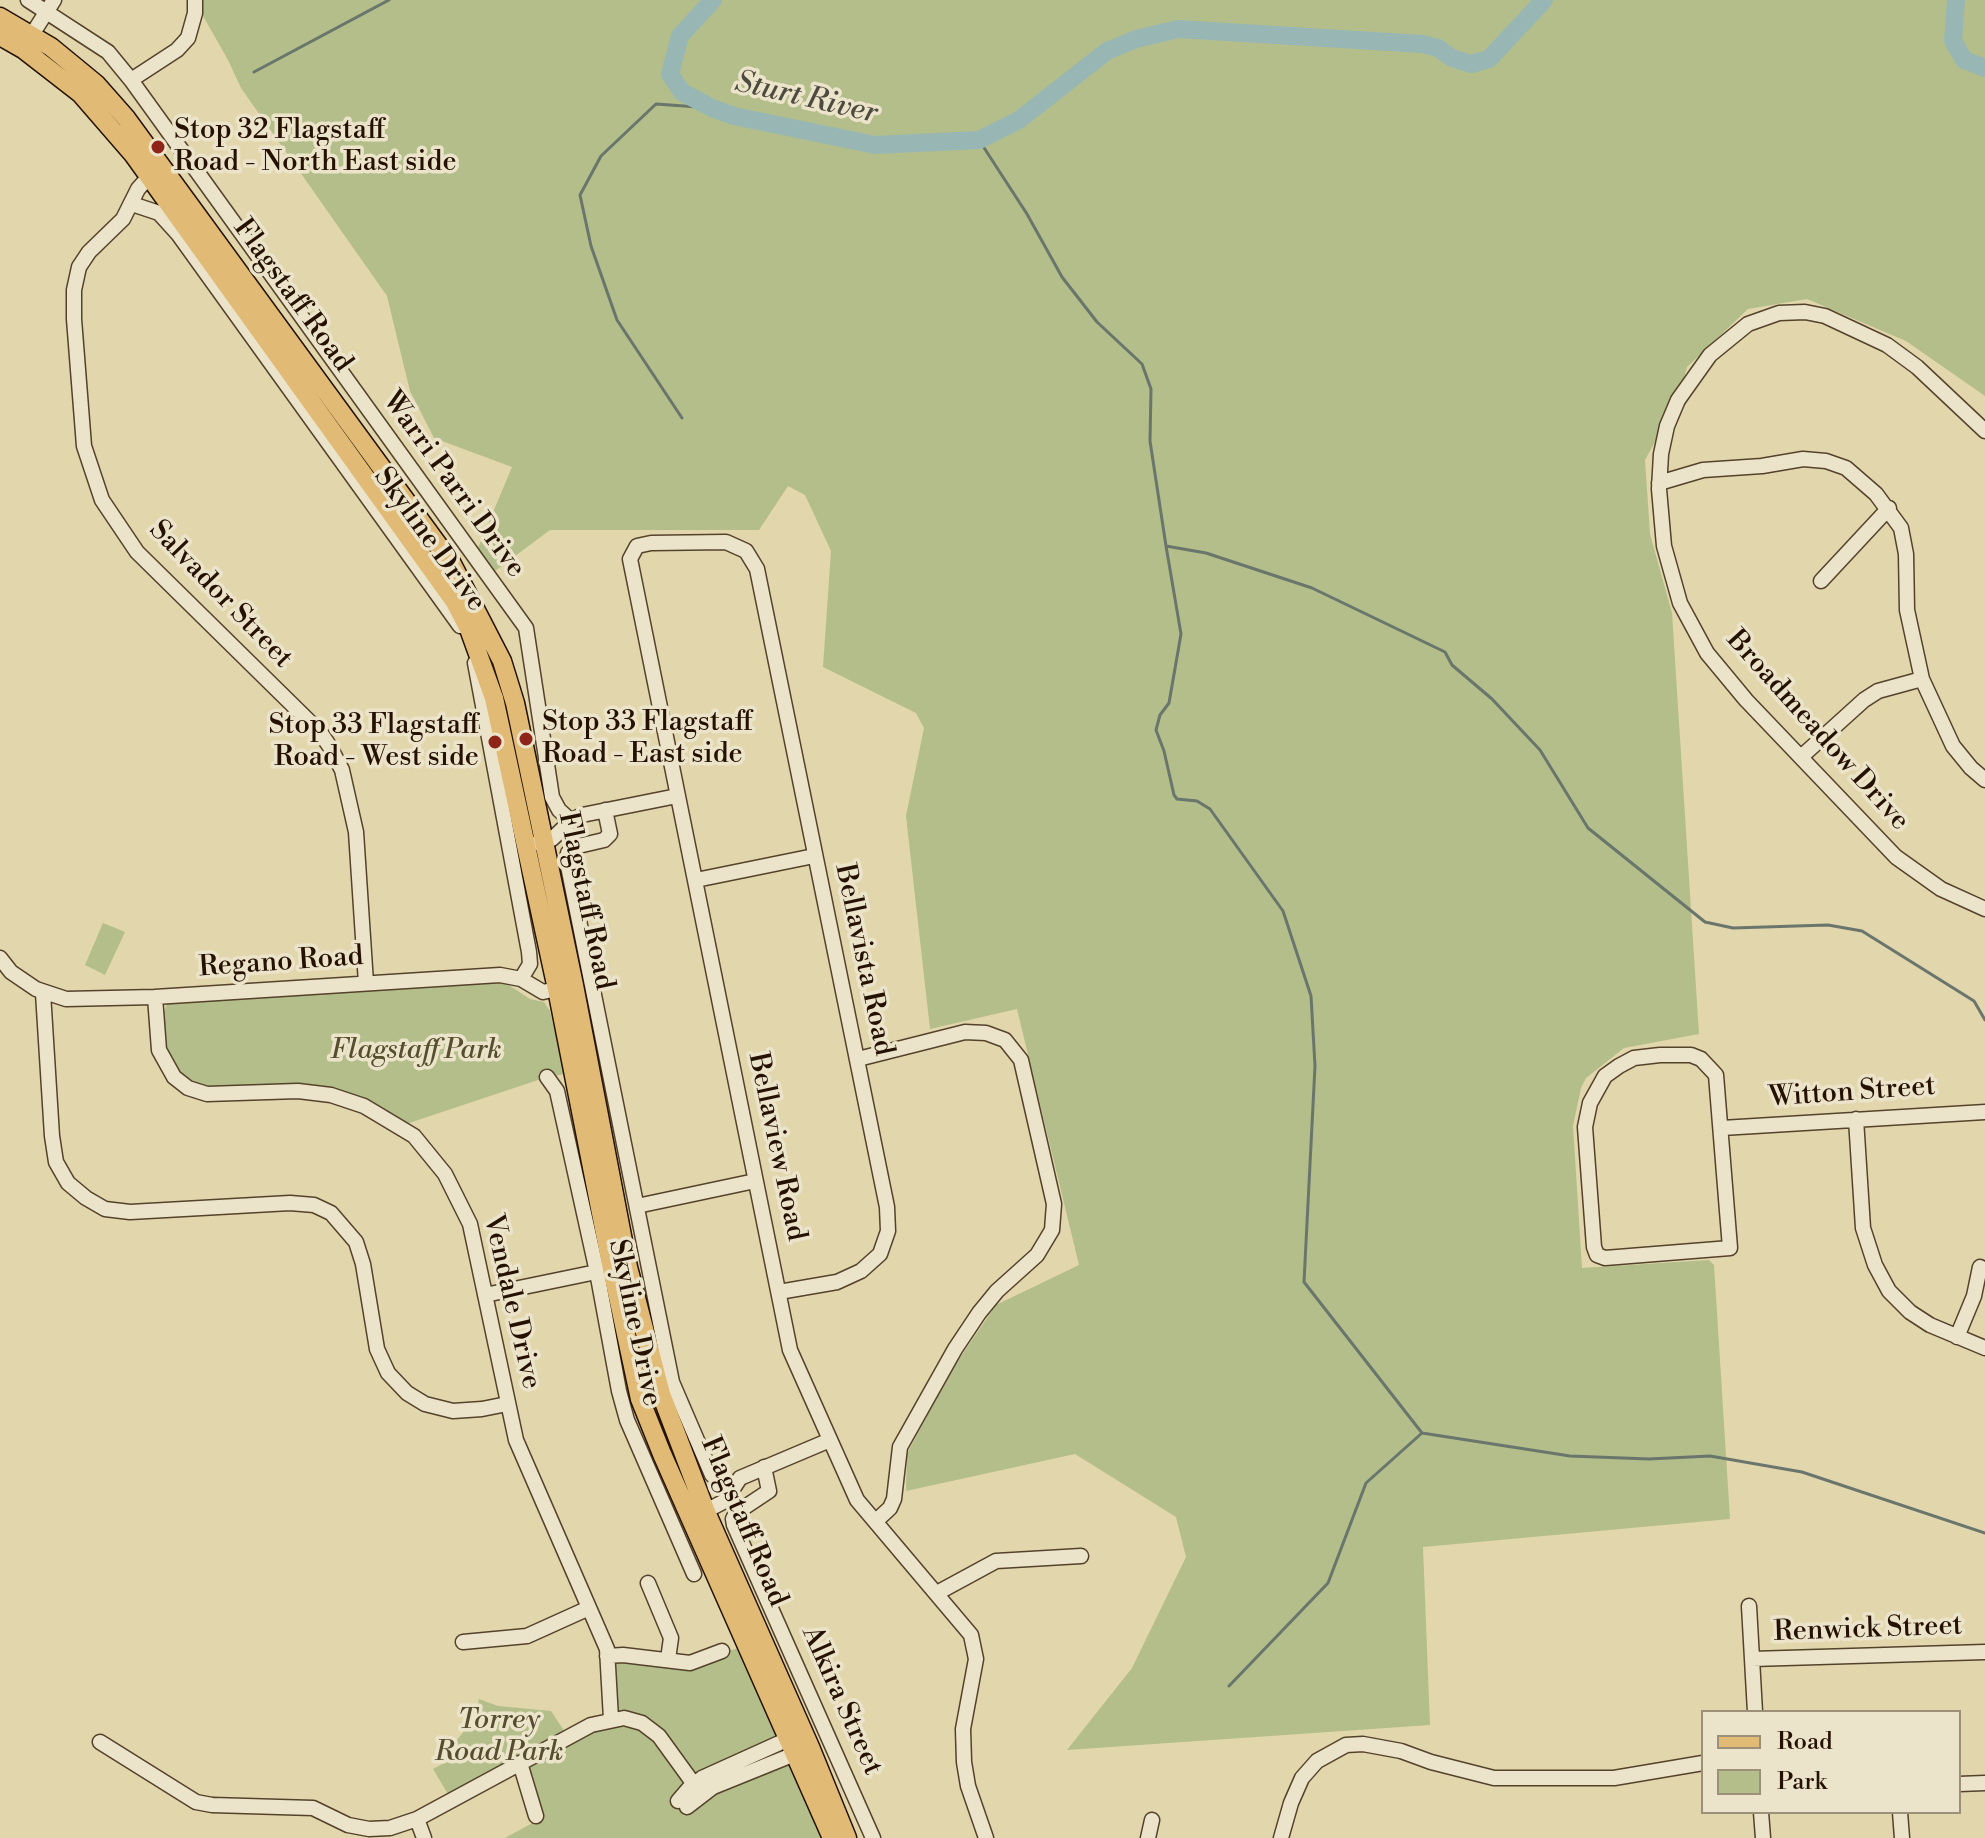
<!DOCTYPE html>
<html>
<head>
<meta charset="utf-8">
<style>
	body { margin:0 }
	#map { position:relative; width:1985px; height:1838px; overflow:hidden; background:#e2d6ad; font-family:"Libre Bodoni",serif }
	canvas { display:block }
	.legend { position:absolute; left:1701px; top:1710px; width:260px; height:104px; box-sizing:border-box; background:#ece4ca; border:2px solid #9c9079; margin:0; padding:10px 14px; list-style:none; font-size:24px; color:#251100 }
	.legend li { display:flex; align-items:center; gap:16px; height:40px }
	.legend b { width:40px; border:2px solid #9c9079 }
</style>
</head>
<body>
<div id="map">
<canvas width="1985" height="1838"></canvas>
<ul class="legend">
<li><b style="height:10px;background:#e1bb76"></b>Road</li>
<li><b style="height:22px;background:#b3be8a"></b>Park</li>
</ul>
</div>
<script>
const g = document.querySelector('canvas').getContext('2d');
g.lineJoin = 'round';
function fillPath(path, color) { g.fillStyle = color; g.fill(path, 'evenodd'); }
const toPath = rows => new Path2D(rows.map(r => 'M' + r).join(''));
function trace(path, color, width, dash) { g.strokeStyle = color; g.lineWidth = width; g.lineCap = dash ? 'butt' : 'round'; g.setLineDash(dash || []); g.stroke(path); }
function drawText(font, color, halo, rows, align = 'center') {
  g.font = font + ' "Libre Bodoni",serif'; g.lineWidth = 7; g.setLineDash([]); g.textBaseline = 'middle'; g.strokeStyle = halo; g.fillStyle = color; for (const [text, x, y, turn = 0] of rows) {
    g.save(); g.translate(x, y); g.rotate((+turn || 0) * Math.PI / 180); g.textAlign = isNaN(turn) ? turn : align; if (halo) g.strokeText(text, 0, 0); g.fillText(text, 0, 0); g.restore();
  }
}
fillPath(toPath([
	[201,0,1985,0,1985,396,1906,341,1807,299,1748,309,1687,367,1678,400,1645,460,1650,534,1672,613,1699,1034,1624,1048,1586,1078,1581,1088,1573,1126,1582,1268,1709,1260,1714,1265,1730,1519,1423,1547,1430,1725,1067,1750,1132,1668,1186,1557,1176,1517,1075,1454,906,1491,907,1454,949,1374,996,1305,1079,1265,1017,1009,930,1029,906,816,924,728,916,713,823,667,831,551,805,495,788,486,759,530,550,530,495,571,478,548,512,467,434,438,410,391,387,296,241,88,228,60,203,16],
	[103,923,125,932,105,975,85,965],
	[501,980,530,999,544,1002,550,1011,565,1074,547,1077,406,1124,361,1099,211,1089,193,1084,179,1074,166,1049,163,1014,167,1004,175,1000],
	[748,1645,832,1838,505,1838,538,1820,520,1763,611,1719,607,1656,690,1663],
	[479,1699,498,1706,551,1711,567,1735,451,1799,433,1769,457,1756,457,1740,474,1719]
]), '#b3be8a');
trace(toPath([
	[254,72,389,0],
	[979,140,1027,214,1062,277,1097,322,1142,364,1151,389,1150,441,1166,546,1206,553,1312,588,1445,652,1452,665,1492,699,1540,750,1588,828,1705,922,1733,928,1828,925,1862,931,1974,1001,1985,1020],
	[682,418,617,320,591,246,580,195,601,156,656,104,712,108],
	[1166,546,1181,634,1169,703,1160,715,1156,730,1164,751,1174,795,1177,799,1197,801,1210,809,1283,911,1311,996,1315,1066,1304,1282,1422,1433,1570,1456,1649,1459,1710,1456,1802,1472,1985,1533],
	[1229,1686,1328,1583,1366,1483,1422,1433]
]), '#6a756c', 3);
trace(toPath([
	[713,0,680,36,670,74,682,92,712,108,734,116,875,145,979,140,1019,120,1107,51,1136,39,1178,29,1422,44,1438,48,1452,58,1471,64,1489,59,1544,0],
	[1956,0,1953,41,1964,60,1985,68]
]), '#98b7b4', 18);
const minor = toPath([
	[28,0,108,52,131,80,526,628,552,797,559,810,571,821],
	[26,44,54,0],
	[131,80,177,50,188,38,195,13,195,0],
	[154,171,138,189,123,219,89,252,79,267,74,290,74,319,84,446,102,500,137,552,320,732,330,747,342,770,356,832,366,983],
	[132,204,159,213,178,234,460,626],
	[1985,431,1917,367,1887,345,1825,316,1805,312,1779,313,1748,324,1710,355,1678,400,1667,426,1661,454,1659,489,1664,546,1680,603,1707,653,1746,700,1896,857,1941,889,1985,909],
	[1659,483,1703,470,1762,466,1803,459,1826,461,1846,468,1876,494,1901,528,1906,554,1907,610,1922,679,1953,746,1971,768,1985,780],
	[1821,581,1889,508],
	[475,663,529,952,530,964,521,979],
	[1801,757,1864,700,1878,691,1922,679],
	[605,810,610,834,604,840,574,847,568,853,567,861,672,1382,712,1475,732,1487],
	[537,843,552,839,571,821,582,815,677,796],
	[696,880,814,856],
	[0,958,11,972,36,989,66,999,155,997,500,975,521,979,543,992,565,987],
	[43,993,52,1136,56,1162,68,1183,86,1198,105,1209,130,1212,290,1203,314,1205,331,1213,356,1242,363,1264,377,1349,388,1373,407,1393,425,1404,453,1411,482,1409,507,1404],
	[155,997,159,1050,174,1077,188,1088,207,1094,298,1091,331,1095,364,1106,414,1136,445,1174,470,1224,516,1440,607,1649,611,1719],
	[1660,1055,1691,1055,1701,1059,1716,1075,1730,1248,1605,1258,1597,1255,1594,1247,1585,1127,1590,1103,1605,1076,1619,1066,1634,1058,1660,1055],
	[858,1059,965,1032,986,1033,1005,1040,1021,1060,1054,1204,1052,1230,1037,1255,997,1291,979,1313,955,1349,900,1447,894,1499,890,1508,876,1521],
	[547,1077,557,1091,597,1272,619,1391,627,1420,694,1574],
	[1856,1119,1863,1228,1875,1265,1889,1291,1910,1312,1930,1325,1985,1348],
	[1722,1128,1985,1112],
	[637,1206,755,1181],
	[779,1292,837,1282,861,1271,880,1254,888,1231,887,1207,757,569,746,551,726,542,651,543,637,546,630,559,790,1350,857,1500,971,1635,976,1659,963,1729,964,1762,968,1786,986,1838],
	[485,1295,606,1270],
	[1957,1337,1974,1296,1980,1267],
	[764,1467,769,1491,736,1513,733,1519,734,1525,873,1838],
	[698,1515,725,1501,740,1478,830,1440],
	[648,1583,671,1638,668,1659],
	[937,1593,996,1561,1081,1556],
	[1749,1606,1755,1712],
	[463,1642,527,1636,589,1608],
	[607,1656,623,1655,690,1663,722,1651],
	[1752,1659,1985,1652],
	[100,1742,196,1802,212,1805,313,1808,348,1825,369,1829,390,1828,417,1819,591,1725,624,1718,642,1723,659,1736,701,1794],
	[520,1763,536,1816],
	[1959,1784,1985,1783],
	[678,1801,690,1787,702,1778,795,1736],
	[687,1807,713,1787,802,1751],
	[1761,1812,1763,1838],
	[1900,1812,1902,1838],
	[417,1819,424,1838],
	[1148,1838,1152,1820],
	[1281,1838,1291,1803,1302,1778,1317,1761,1346,1745,1363,1744,1401,1751,1431,1762,1494,1778,1614,1778,1703,1763]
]);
const major = toPath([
	[0,17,51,47,96,84,126,118,452,564,502,661,515,703,574,985,628,1267,661,1394,706,1512,810,1747,847,1838],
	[0,36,23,49,81,94,133,154,455,602,469,629,494,698,557,989,612,1269,640,1399,662,1454,832,1838]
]);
trace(minor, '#54422b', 17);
trace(major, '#251100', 21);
trace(minor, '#ece4ca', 14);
trace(major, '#e1bb76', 18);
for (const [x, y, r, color] of [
	[158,147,8,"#8f2418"],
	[526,739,8,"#8f2418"],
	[495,742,8,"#8f2418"]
]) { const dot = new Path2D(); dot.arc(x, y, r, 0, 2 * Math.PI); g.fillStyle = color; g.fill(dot); trace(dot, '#ece4ca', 3); }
drawText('28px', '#251100', '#ece4ca', [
	["Stop 32 Flagstaff",174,131],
	["Road - North East side",174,163],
	["Stop 33 Flagstaff",542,723],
	["Road - East side",542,755],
	["Stop 33 Flagstaff",479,726,"right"],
	["Road - West side",479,758,"right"]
], 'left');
drawText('28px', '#251100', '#ece4ca', [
	["Flagstaff Road",292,296,54],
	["Warri Parri Drive",453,485,54],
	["Skyline Drive",429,540,54],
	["Salvador Street",220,595,46],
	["Broadmeadow Drive",1817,731,48],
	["Flagstaff Road",585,901,78],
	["Bellavista Road",863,960,78],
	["Regano Road",281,963,-4],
	["Witton Street",1852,1093,-4],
	["Bellaview Road",776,1147,78],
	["Vendale Drive",511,1302,77],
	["Skyline Drive",634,1323,78],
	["Flagstaff Road",743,1522,67],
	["Renwick Street",1868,1630,-2],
	["Alkira Street",841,1701,66]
]);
drawText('italic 28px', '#574e30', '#ece4ca', [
	["Flagstaff Park",416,1051],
	["Torrey",499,1721],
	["Road Park",499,1753]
]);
drawText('italic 30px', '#4d4b3f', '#ece4ca', [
	["Sturt River",806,99,13]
]);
</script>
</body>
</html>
